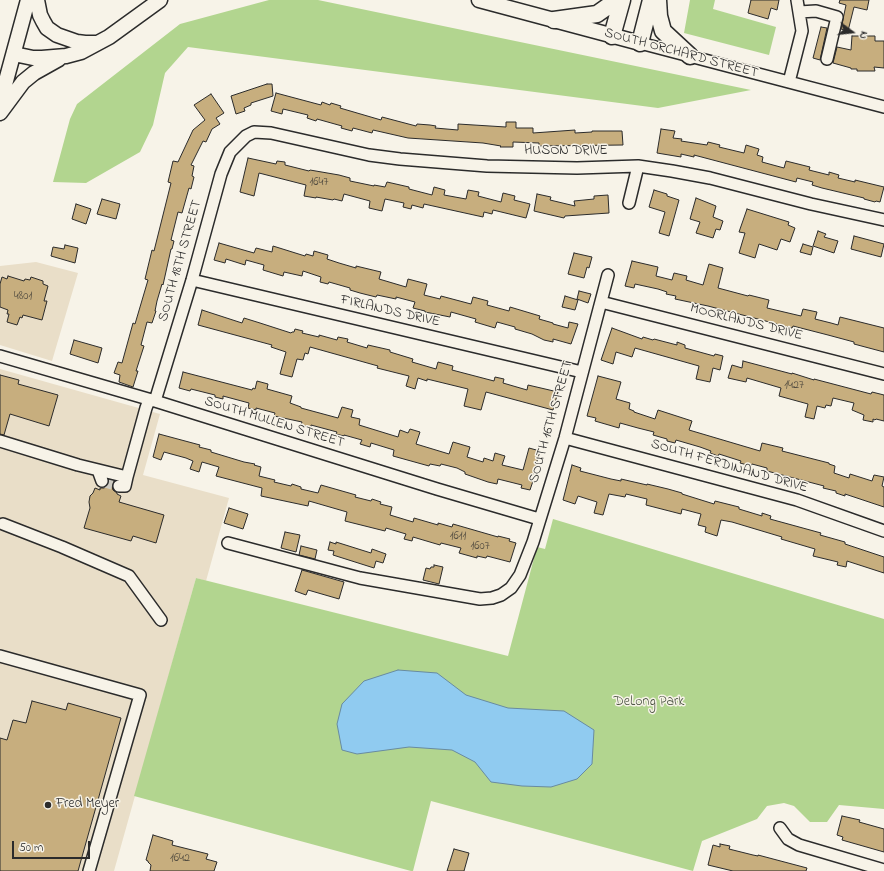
<!DOCTYPE html>
<html>
<head>
<meta charset="utf-8">
<style>
	body { margin:0 }
	#map { position:relative; width:884px; height:871px; overflow:hidden; background:#f7f3e8; font-family:"Indie Flower",sans-serif }
	canvas { display:block }
	.north { position:absolute; left:832px; top:12px; width:40px; height:40px; -webkit-text-stroke:3px #f7f3e8; paint-order:stroke; rotate:105deg; font-size:11px; font-weight:700; line-height:16px; text-align:center; color:#2b2b2b }
	.north::after { content:''; display:block; margin:auto; width:14px; height:18px; background:#2b2b2b; clip-path:polygon(50% 0,100% 100%,50% 72%,0 100%) }
	.scale { position:absolute; left:12px; top:841px; width:78px; height:18px; box-sizing:border-box; border:2px solid #2b2b2b; border-top:0; padding-left:5px; font-size:12px; line-height:14px; white-space:nowrap; color:#2b2b2b; -webkit-text-stroke:3px #f7f3e8; paint-order:stroke }
</style>
</head>
<body>
<div id="map">
<canvas width="884" height="871"></canvas>
<div class="north">N</div>
<div class="scale">50 m</div>
</div>
<script>
const g = document.querySelector('canvas').getContext('2d');
g.lineJoin = 'round';
function fillPath(path, color) { g.fillStyle = color; g.fill(path, 'evenodd'); }
const toPath = rows => new Path2D(rows.map(r => 'M' + r).join(''));
function trace(path, color, width, dash) { g.strokeStyle = color; g.lineWidth = width; g.lineCap = dash ? 'butt' : 'round'; g.setLineDash(dash || []); g.stroke(path); }
function drawText(font, color, halo, rows, align = 'center') {
  g.font = font + ' "Indie Flower",sans-serif'; g.lineWidth = 3; g.setLineDash([]); g.textBaseline = 'middle'; g.strokeStyle = halo; g.fillStyle = color; for (const [text, x, y, turn = 0] of rows) {
    g.save(); g.translate(x, y); g.rotate((+turn || 0) * Math.PI / 180); g.textAlign = isNaN(turn) ? turn : align; if (halo) g.strokeText(text, 0, 0); g.fillText(text, 0, 0); g.restore();
  }
}
fillPath(toPath([
	[36,262,78,273,52,361,0,345,0,266],
	[0,369,160,414,143,475,229,498,206,581,196,578,114,871,0,871]
]), '#e9dec8');
fillPath(toPath([
	[269,0,318,0,751,90,658,108,188,47,165,73,153,125,140,152,86,183,53,182,70,119,77,104,180,24],
	[690,0,715,0,713,9,776,27,769,55,684,33],
	[553,519,884,619,884,809,839,805,827,822,810,822,794,806,784,803,767,806,757,819,702,841,693,871,431,801,413,871,411,871,134,796,196,578,508,656,537,547,545,549]
]), '#b2d58f');
const water = toPath([
	[398,670,437,673,466,695,508,708,564,711,594,730,592,764,577,779,551,787,522,786,491,782,475,762,452,750,409,747,357,754,342,750,337,724,342,704,364,681,398,670]
]);
fillPath(water, '#90cbf0');
trace(water, '#688ba1', 1);
const building = toPath([
	[751,0,779,0,777,10,771,8,768,19,748,13,751,0],
	[840,0,869,0,867,10,854,7,848,31,841,29,846,5,839,3,840,0],
	[821,27,827,28,820,60,813,58,821,27],
	[852,36,875,36,875,41,884,41,884,68,874,67,875,71,857,71,857,69,851,69,851,68,833,63,837,47,851,50,852,36],
	[267,84,272,84,273,96,251,103,251,105,244,108,245,111,236,114,231,96,267,84],
	[276,93,321,105,322,102,330,105,331,103,341,106,340,108,381,120,382,117,416,126,417,124,430,125,436,126,435,128,458,130,458,124,506,127,506,122,516,122,516,128,533,128,533,133,575,130,575,133,592,132,592,131,622,131,623,145,539,146,539,143,513,142,513,147,500,147,501,146,483,143,408,138,373,130,372,133,353,128,352,131,341,128,342,126,317,119,316,121,307,118,308,115,283,109,282,114,271,111,276,93],
	[211,94,224,113,216,118,220,124,212,129,206,142,203,141,191,165,194,166,192,176,194,177,191,189,189,188,182,213,178,212,171,240,174,241,172,249,171,249,163,285,162,284,157,301,155,311,156,311,152,323,147,322,141,345,144,346,136,371,138,371,133,387,119,382,120,375,114,373,118,362,122,363,133,323,135,324,148,280,145,279,152,250,154,251,171,183,168,182,173,161,178,162,193,130,205,120,194,105,211,94],
	[661,129,675,131,673,138,682,139,681,141,707,145,708,142,720,145,719,147,744,153,746,145,759,149,757,155,763,157,762,162,784,168,786,161,810,167,809,170,829,175,829,172,839,175,838,178,855,182,855,180,884,187,880,202,876,201,875,202,864,199,864,198,822,188,812,185,813,182,797,178,796,182,694,155,694,157,681,154,681,157,657,153,661,129],
	[248,158,276,164,277,161,285,162,285,165,309,171,310,170,339,175,350,178,350,181,374,186,374,185,385,187,387,182,409,187,409,189,432,195,434,187,445,190,444,195,466,199,468,190,479,192,478,196,501,202,503,193,515,196,514,200,530,204,526,218,493,210,492,214,484,212,483,217,424,204,423,208,412,205,411,209,403,207,404,203,385,199,382,211,369,208,370,201,344,194,342,201,334,199,333,200,316,197,316,198,304,196,306,185,259,173,254,196,240,192,248,158],
	[654,190,667,194,667,196,679,200,669,236,659,233,665,212,649,207,654,190],
	[537,194,551,197,550,200,575,206,574,201,594,199,594,196,608,195,609,213,565,216,564,218,534,211,537,194],
	[696,198,716,206,713,217,723,221,720,230,716,229,713,238,696,233,700,222,690,219,696,198],
	[102,199,120,204,116,219,97,214,102,199],
	[76,204,91,209,86,224,72,219,76,204],
	[747,209,789,222,788,225,795,228,790,242,781,239,777,250,759,244,755,258,739,253,745,233,739,232,747,209],
	[818,231,826,234,824,237,838,241,834,253,813,246,818,231],
	[854,236,884,244,881,257,851,249,854,236],
	[219,243,254,253,256,248,272,252,273,246,305,256,306,254,313,256,314,251,328,255,327,259,339,263,356,268,356,266,381,272,379,279,406,287,408,279,427,284,424,295,440,299,441,296,471,304,473,297,488,301,487,305,509,311,510,307,540,316,539,319,553,323,553,324,568,328,569,322,578,324,571,344,553,339,553,342,544,340,532,334,515,329,515,327,497,322,495,328,475,322,476,319,451,312,450,317,425,312,425,311,413,308,415,302,396,297,396,299,377,295,376,297,360,293,350,290,350,288,329,282,328,284,320,282,321,277,303,271,302,276,284,272,283,276,263,270,264,265,246,260,245,265,226,259,225,263,214,260,219,243],
	[803,244,813,247,811,255,800,252,803,244],
	[65,245,78,248,75,263,51,256,53,247,64,249,65,245],
	[574,253,592,257,589,268,587,267,584,278,568,274,574,253],
	[632,261,658,267,656,276,672,280,674,273,687,276,686,280,703,285,709,264,723,268,718,288,748,296,749,295,769,300,767,308,801,316,803,309,817,312,815,319,831,323,838,325,840,317,884,328,884,352,854,344,854,342,828,335,793,326,792,328,777,325,777,324,708,306,675,299,676,296,666,294,667,292,658,289,635,284,634,288,625,286,632,261],
	[8,276,24,281,25,279,30,280,31,277,43,281,43,284,48,286,44,301,47,301,42,320,23,315,22,318,20,317,17,325,7,322,9,314,7,314,8,310,0,307,0,284,2,277,7,279,8,276],
	[579,291,591,294,588,303,577,299,579,291],
	[565,296,578,300,575,310,562,307,565,296],
	[202,310,242,323,244,318,260,323,291,333,292,332,294,332,295,329,303,331,302,333,319,337,319,335,337,340,338,337,348,339,347,342,367,348,368,345,390,350,390,352,413,359,412,362,436,369,438,362,453,366,452,370,494,381,495,377,504,379,503,383,527,390,528,385,558,392,553,410,486,392,481,410,464,406,468,389,427,379,427,381,418,378,415,389,406,386,409,376,377,368,378,366,310,347,308,354,305,353,303,360,297,359,292,377,280,374,286,352,271,347,272,345,198,325,202,310],
	[612,328,642,339,643,337,653,340,654,339,677,345,677,342,685,345,685,348,714,356,715,354,723,356,720,370,713,368,710,382,696,379,699,366,635,348,632,357,616,352,613,364,601,360,612,328],
	[74,340,102,348,98,363,70,354,74,340],
	[743,361,792,374,792,373,814,380,814,379,871,394,872,392,884,395,884,421,876,419,875,420,873,419,873,422,863,420,864,415,852,410,854,403,833,398,831,406,826,405,825,408,817,406,814,419,805,417,808,404,779,396,781,388,747,378,746,382,728,378,732,365,742,368,743,361],
	[183,372,252,390,253,388,255,389,257,381,268,384,267,389,292,396,290,403,301,407,301,408,338,418,342,407,353,410,351,417,360,419,359,425,398,437,400,430,408,433,410,429,420,432,416,444,449,454,453,442,470,447,467,457,483,462,484,458,493,461,495,453,505,456,502,465,523,470,529,448,540,451,531,481,533,481,530,490,521,488,522,485,498,479,497,484,488,482,465,474,465,472,457,468,441,464,440,466,430,464,429,466,393,456,394,450,371,443,370,447,360,444,362,440,344,435,344,436,336,434,337,432,311,425,311,428,301,425,302,422,274,416,275,413,256,408,256,410,248,408,249,403,223,396,223,399,215,397,215,395,191,389,190,391,179,388,183,372],
	[0,375,19,380,18,384,58,395,49,426,10,414,4,435,0,434,0,375],
	[598,376,621,382,616,399,630,403,629,409,634,411,634,412,655,419,658,410,692,421,689,430,760,451,762,443,783,448,782,451,829,463,829,464,835,466,834,473,849,478,850,474,872,481,874,475,884,477,882,486,884,487,884,507,845,494,845,496,836,493,836,491,823,488,824,486,767,471,767,468,752,464,751,466,740,463,741,461,719,454,718,456,710,453,711,451,700,447,676,440,675,443,667,441,667,439,653,435,654,432,638,428,620,423,619,428,595,421,596,418,587,416,598,376],
	[159,434,200,445,199,447,211,450,211,452,244,462,255,464,254,465,261,467,259,476,275,480,274,482,291,486,292,484,301,487,301,489,318,493,321,485,356,495,355,497,371,501,372,499,381,502,380,504,392,507,390,515,413,522,414,518,438,525,438,523,452,527,453,524,498,537,498,536,510,539,509,541,516,543,510,562,487,556,486,558,477,556,477,558,459,553,461,548,441,543,440,545,413,537,412,541,404,539,406,534,386,528,385,531,345,521,347,512,309,501,308,506,261,496,262,488,216,476,219,467,202,462,199,472,190,469,193,461,186,458,164,452,161,460,153,457,159,434],
	[572,465,581,468,580,471,611,479,621,481,621,479,647,485,647,484,668,489,682,493,682,494,714,504,715,501,739,507,739,509,762,516,762,513,771,516,770,519,821,533,820,535,845,542,845,544,884,557,884,573,847,561,846,567,837,565,838,562,813,556,815,549,781,539,782,537,732,522,721,520,717,536,705,532,706,527,698,525,701,514,682,509,681,514,646,505,647,499,626,494,625,497,609,494,603,515,594,513,597,502,578,496,575,504,563,500,572,465],
	[109,480,114,481,112,486,113,490,117,493,117,494,121,496,119,502,164,515,156,543,133,536,131,541,84,528,90,508,89,502,90,496,93,493,95,488,100,490,100,488,104,488,107,486,109,480],
	[229,508,248,514,243,529,224,523,229,508],
	[285,532,300,535,296,552,281,548,285,532],
	[330,542,336,544,336,542,371,553,372,549,386,554,383,563,376,561,374,568,333,555,334,551,328,550,330,542],
	[301,546,317,550,315,559,299,555,301,546],
	[434,565,443,567,439,584,423,580,426,568,430,569,431,567,434,567,434,565],
	[302,570,344,582,339,599,308,590,306,595,295,591,302,570],
	[32,701,66,710,68,703,121,718,78,871,0,871,0,738,7,740,13,720,26,723,32,701],
	[842,816,860,820,859,822,884,829,884,852,842,840,843,837,837,835,842,816],
	[153,835,173,841,172,845,208,854,206,859,217,862,214,871,150,871,151,865,148,862,148,861,146,860,153,835],
	[720,844,730,846,729,849,753,855,758,856,758,855,807,868,806,871,733,871,708,865,713,845,720,847,720,844],
	[454,849,469,853,464,871,447,871,454,849]
]);
fillPath(building, '#c7ae7e');
trace(building, '#2b2b2b', 1);
trace(toPath([
	[102,481,119,486]
]), '#cecbc2', 11, [11, 5.5]);
const minor = toPath([
	[799,12,816,11,837,17,827,59],
	[640,43,884,107],
	[789,82,802,31,797,0],
	[629,203,638,166],
	[192,280,582,372],
	[601,302,884,374],
	[0,356,155,401,437,489,539,519],
	[155,401,192,280,221,174,230,152,246,136,254,132,271,133,369,155,400,159,487,166,577,168,638,166,672,171,710,178,811,204,884,220],
	[565,438,797,500,884,531],
	[0,441,78,465,127,477,146,408,149,400],
	[98,470,102,481],
	[119,486,125,486,127,477],
	[3,524,62,547,129,576,161,620],
	[228,543,360,578,480,599,492,598,501,595,511,588,520,575,533,542,565,438,608,275],
	[0,656,140,695,89,871],
	[780,828,788,839,799,845,884,870]
]);
const major = toPath([
	[37,0,40,15,43,21,47,28,57,35,77,42,85,43,97,43],
	[479,0,640,43],
	[14,54,33,58,42,58,66,56,81,52,109,37,160,0],
	[0,103,28,0],
	[0,113,23,82,34,73,59,59]
]);
const highway = toPath([
	[658,0,659,16,663,31,690,56],
	[554,20,597,14,614,2,615,0],
	[612,36,622,0],
	[640,43,651,0]
]);
trace(minor, '#2b2b2b', 14);
trace(major, '#2b2b2b', 17);
trace(highway, '#2b2b2b', 19);
trace(minor, '#f7f3e8', 11);
trace(major, '#f7f3e8', 14);
trace(highway, '#f7f3e8', 16);
for (const [x, y, r, color] of [
	[48,805,4,"#2b2b2b"]
]) { const dot = new Path2D(); dot.arc(x, y, r, 0, 2 * Math.PI); g.fillStyle = color; g.fill(dot); trace(dot, '#f7f3e8', 1.5); }
drawText('12px', '#524c40', null, [
	["1647",319,183],
	["4801",23,297],
	["1427",794,386],
	["1611",458,537],
	["1607",480,547],
	["1642",180,859]
]);
drawText('14px', '#2b2b2b', '#f7f3e8', [
	["SOUTH ORCHARD STREET",681,54,15],
	["HUSON DRIVE",566,152],
	["SOUTH 18TH STREET",181,261,-74],
	["FIRLANDS DRIVE",390,312,13],
	["MOORLANDS DRIVE",746,323,14],
	["SOUTH 16TH STREET",552,422,-74],
	["SOUTH MULLEN STREET",274,423,17],
	["SOUTH FERDINAND DRIVE",729,467,16]
]);
drawText('14px', '#4d5644', '#f7f3e8', [
	["DeLong Park",649,703]
]);
drawText('14px', '#2b2b2b', '#f7f3e8', [
	["Fred Meyer",56,805]
], 'left');
</script>
</body>
</html>
